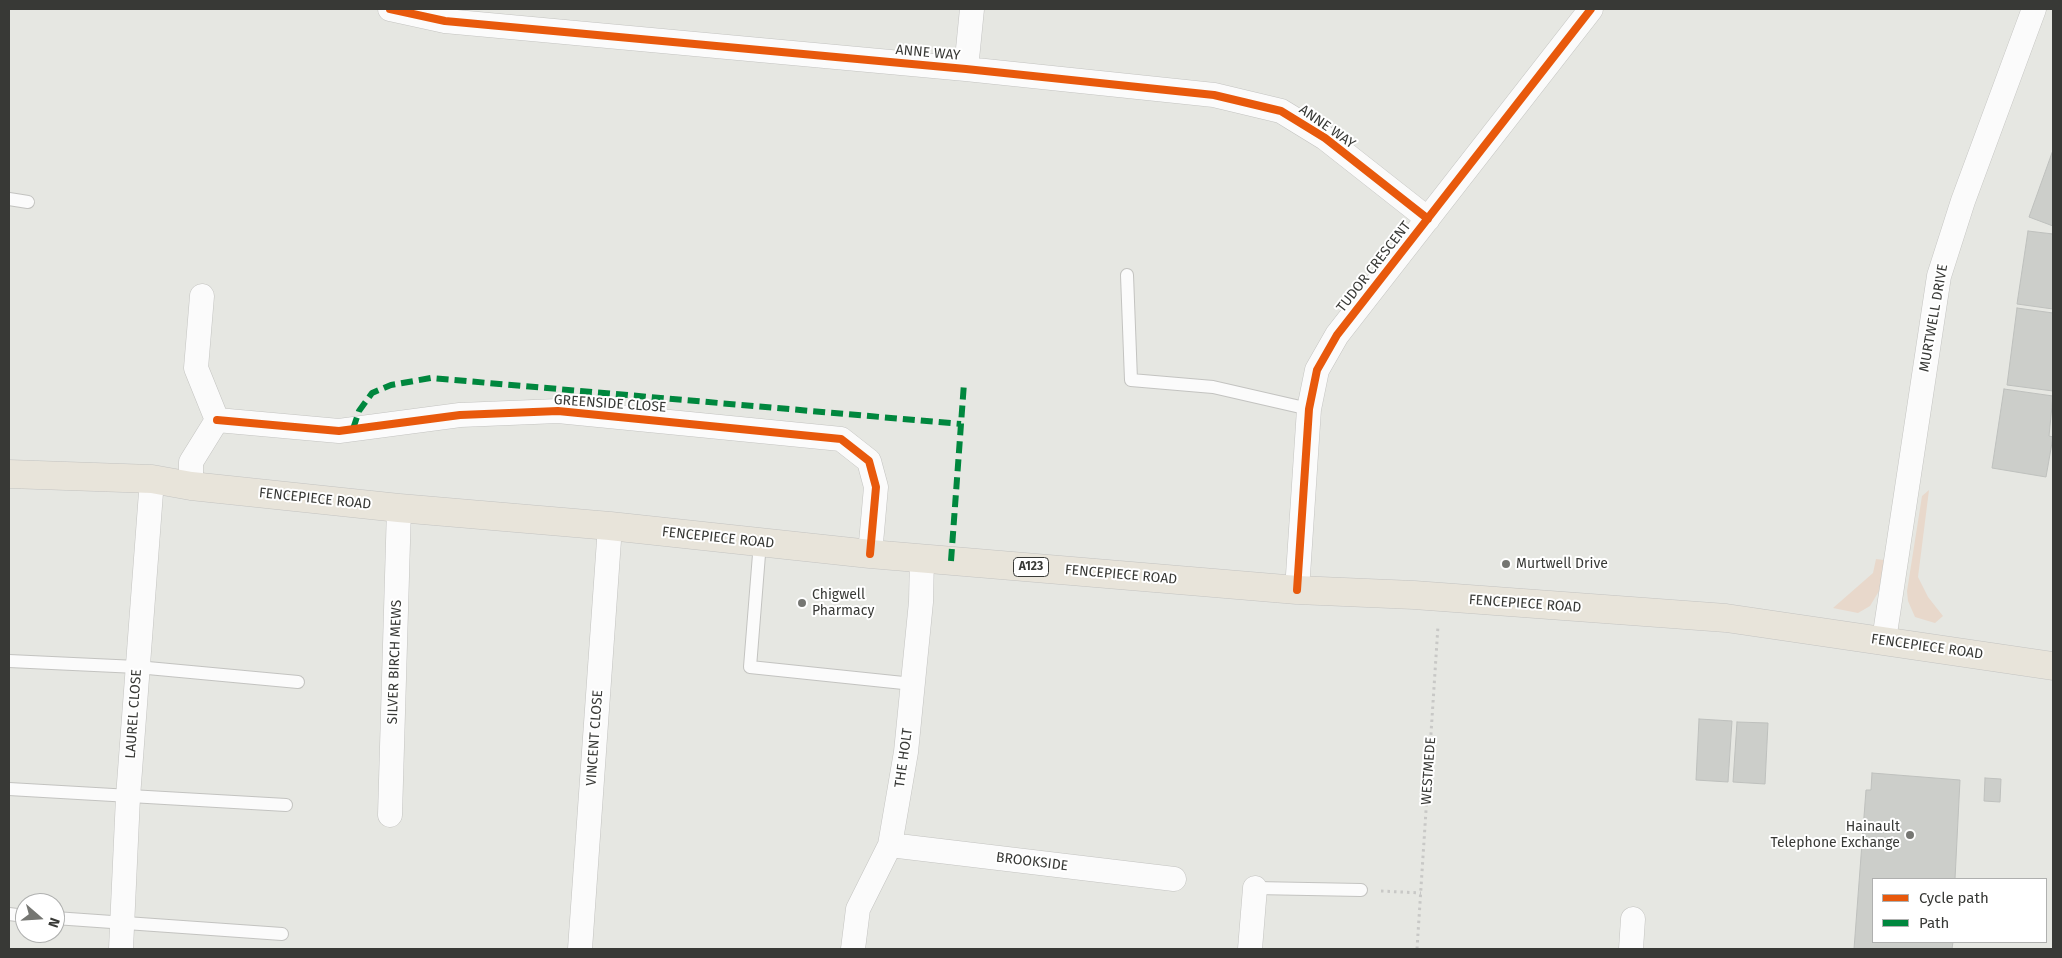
<!DOCTYPE html>
<html>
<head>
<meta charset="utf-8">
<style>
	body { margin:0 }
	#map { position:relative; width:2062px; height:958px; overflow:hidden; background:#e6e7e2; font-family:"Fira Sans",sans-serif }
	canvas { display:block }
	.frame { position:absolute; inset:0; border:10px solid #383936; pointer-events:none }
	.legend { position:absolute; left:1872px; top:878px; width:175px; height:65px; box-sizing:border-box; background:#fff; border:1px solid #afb0af; margin:0; padding:6px 9px; list-style:none; font-size:15px; color:#383936 }
	.legend li { display:flex; align-items:center; gap:10px; height:25px }
	.legend b { width:25px; border:1px solid #afb0af }
	.north { position:absolute; left:15px; top:893px; width:50px; height:50px; box-sizing:border-box; background:#fff; border:1px solid #afb0af; border-radius:50%; rotate:109deg; font-size:14px; font-weight:700; line-height:20px; text-align:center; color:#383936 }
	.north::after { content:''; display:block; margin:auto; width:18px; height:22px; background:#757672; clip-path:polygon(50% 0,100% 100%,50% 72%,0 100%) }
</style>
</head>
<body>
<div id="map">
<canvas width="2062" height="958"></canvas>
<div class="frame"></div>
<ul class="legend">
<li><b style="height:6px;background:#e8590c"></b>Cycle path</li>
<li><b style="height:6px;background:#00873e"></b>Path</li>
</ul>
<div class="north">N</div>
</div>
<script>
const g = document.querySelector('canvas').getContext('2d');
g.lineJoin = 'round';
function fillPath(path, color) { g.fillStyle = color; g.fill(path, 'evenodd'); }
const toPath = rows => new Path2D(rows.map(r => 'M' + r).join(''));
function trace(path, color, width, dash) { g.strokeStyle = color; g.lineWidth = width; g.lineCap = dash ? 'butt' : 'round'; g.setLineDash(dash || []); g.stroke(path); }
function drawText(font, color, halo, rows, align = 'center') {
  g.font = font + ' "Fira Sans",sans-serif'; g.lineWidth = 4; g.setLineDash([]); g.textBaseline = 'middle'; g.strokeStyle = halo; g.fillStyle = color; for (const [text, x, y, turn = 0] of rows) {
    g.save(); g.translate(x, y); g.rotate((+turn || 0) * Math.PI / 180); g.textAlign = isNaN(turn) ? turn : align; if (halo) g.strokeText(text, 0, 0); g.fillText(text, 0, 0); g.restore();
  }
}
fillPath(toPath([
	[1929,490,1918,577,1928,597,1943,616,1935,623,1915,617,1908,601,1907,591,1922,496],
	[1876,559,1884,560,1879,591,1870,606,1858,613,1833,608,1873,573]
]), '#e8d8cb');
const building = toPath([
	[2053,150,2053,226,2029,217,2053,150],
	[2028,231,2053,234,2053,309,2017,304,2028,231],
	[2017,308,2053,313,2053,391,2007,385,2017,308],
	[2004,389,2053,396,2049,436,2053,437,2046,477,1992,468,2004,389],
	[1699,719,1732,721,1728,782,1696,780,1699,719],
	[1737,722,1768,723,1765,784,1733,782,1737,722],
	[1872,773,1960,780,1955,879,1873,879,1873,942,1953,942,1952,949,1854,949,1866,790,1871,790,1872,773],
	[1985,778,2001,779,2000,802,1984,801,1985,778]
]);
fillPath(building, '#ccceca');
trace(building, '#bec0bd', 1);
const service = toPath([
	[9,199,28,202],
	[1127,275,1131,380,1213,387,1309,409],
	[760,542,750,667,913,684],
	[9,661,137,667,298,682],
	[9,789,286,805],
	[1255,888,1361,890],
	[9,914,25,916],
	[55,918,282,934]
]);
const minor = toPath([
	[390,9,445,21,966,69,1214,95,1281,111,1325,138,1428,219],
	[966,69,972,9],
	[217,420,339,431,460,415,558,411,841,439,869,461,876,487,870,554],
	[191,486,191,462,217,420,196,368,202,296],
	[1297,590,1309,409,1317,370,1337,335,1591,9],
	[1884,640,1939,276,1963,201,2034,9],
	[390,815,399,508],
	[890,845,1174,879],
	[121,949,128,797,152,479],
	[580,949,610,526],
	[853,949,858,909,890,845,906,752,921,602,922,558],
	[1250,949,1255,888],
	[1631,949,1633,919]
]);
const primary = toPath([
	[9,474,152,479,191,486,399,508,610,526,870,554,1297,590,1414,595,1726,618,2053,666]
]);
trace(service, '#c3c3c0', 14);
trace(minor, '#c3c3c0', 25);
trace(primary, '#c3c3c1', 29);
trace(toPath([
	[1381,891,1421,893],
	[1417,949,1438,626]
]), '#c8c8c6', 3, [2.5, 4]);
trace(service, '#fbfbfb', 12);
trace(minor, '#fbfbfb', 24);
trace(primary, '#e8e4da', 28);
trace(toPath([
	[353,429,359,411,372,393,391,385,431,378,961,424],
	[951,561,964,383]
]), '#00873e', 6, [12, 6]);
trace(toPath([
	[390,9,445,21,966,69,1214,95,1281,111,1325,138,1428,219],
	[217,420,339,431,460,415,558,411,841,439,869,461,876,487,870,554],
	[1297,590,1309,409,1317,370,1337,335,1591,9]
]), '#e8590c', 8);
for (const [x, y, r, color] of [
	[1506,564,5,"#757672"],
	[802,603,5,"#757672"],
	[1910,835,5,"#757672"]
]) { const dot = new Path2D(); dot.arc(x, y, r, 0, 2 * Math.PI); g.fillStyle = color; g.fill(dot); trace(dot, '#fff', 2); }
for (const [x, y, w] of [
	[1031,567,35]
]) { const box = new Path2D(); box.roundRect(x - w / 2, y - 9.5, w, 19, 4); g.fillStyle = '#fff'; g.fill(box); trace(box, '#383936', 1); }
drawText('bold 12px', '#383936', null, [
	["A123",1031,567]
]);
drawText('14px', '#383936', '#fff', [
	["ANNE WAY",928,53,5],
	["ANNE WAY",1327,127,35],
	["TUDOR CRESCENT",1374,267,-52],
	["MURTWELL DRIVE",1934,318,-80],
	["GREENSIDE CLOSE",610,404,4],
	["FENCEPIECE ROAD",315,499,6],
	["FENCEPIECE ROAD",718,538,6],
	["FENCEPIECE ROAD",1121,575,5],
	["FENCEPIECE ROAD",1525,604,4],
	["FENCEPIECE ROAD",1927,647,8],
	["SILVER BIRCH MEWS",395,662,-88],
	["LAUREL CLOSE",134,714,-86],
	["VINCENT CLOSE",595,738,-86],
	["THE HOLT",904,758,-82],
	["WESTMEDE",1429,771,-86],
	["BROOKSIDE",1032,862,7]
]);
drawText('14px', '#383936', '#fff', [
	["Murtwell Drive",1516,564],
	["Chigwell",812,595],
	["Pharmacy",812,611],
	["Hainault",1900,827,"right"],
	["Telephone Exchange",1900,843,"right"]
], 'left');
</script>
</body>
</html>
